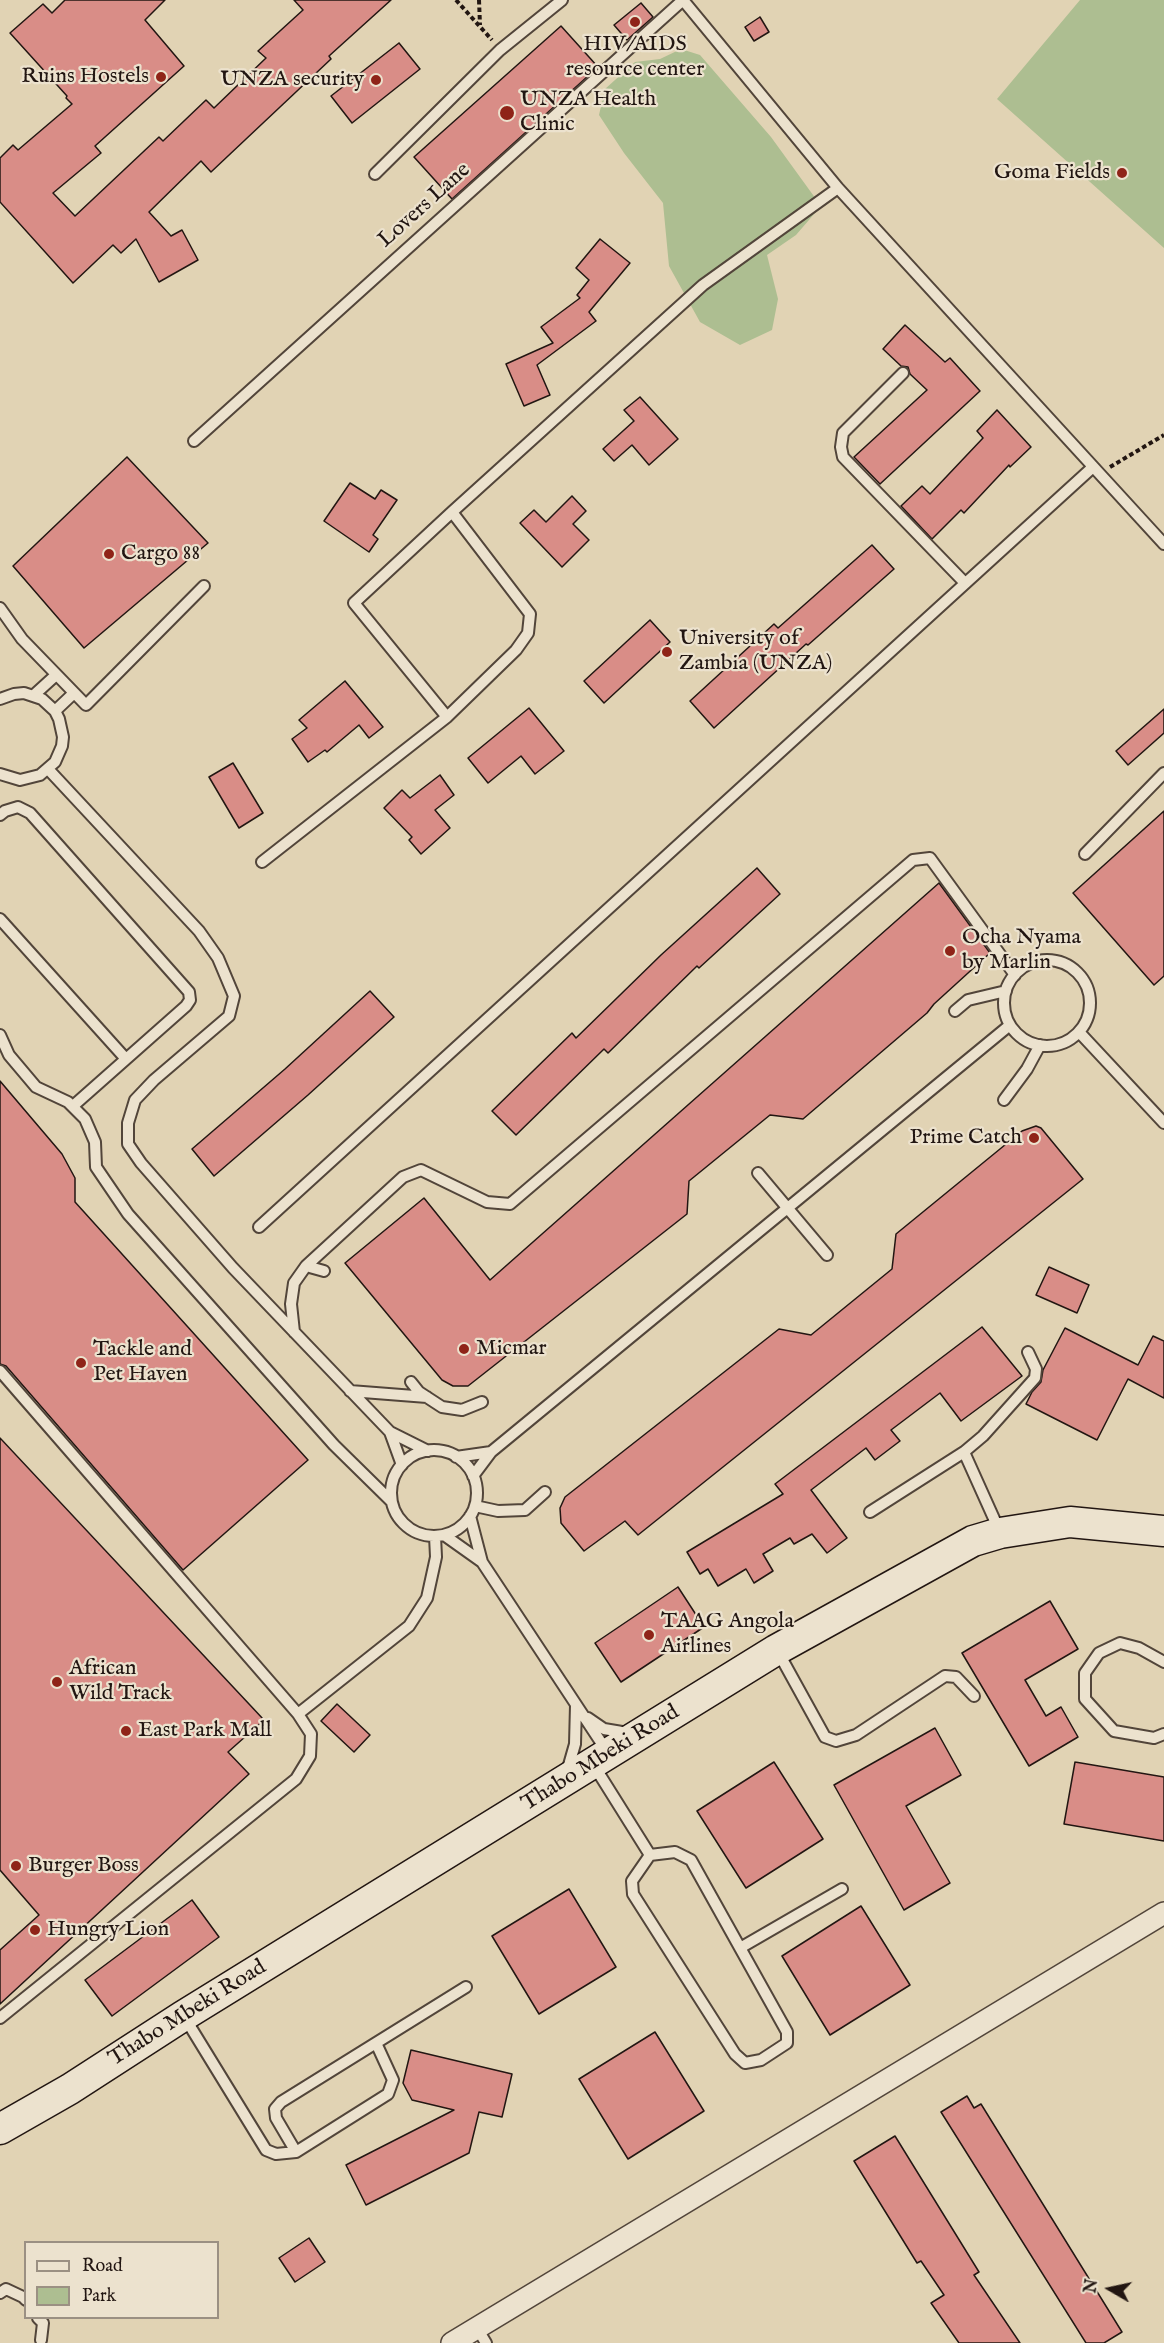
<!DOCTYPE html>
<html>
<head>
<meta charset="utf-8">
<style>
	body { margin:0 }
	#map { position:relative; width:1164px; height:2343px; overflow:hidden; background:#e1d3b4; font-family:"IM FELL English",serif }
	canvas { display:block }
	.legend { position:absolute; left:24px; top:2241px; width:195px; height:78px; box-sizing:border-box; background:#ece2ce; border:2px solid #9b9083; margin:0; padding:8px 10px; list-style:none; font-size:18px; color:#221612 }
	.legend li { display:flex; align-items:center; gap:12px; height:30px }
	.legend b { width:30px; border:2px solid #9b9083 }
	.north { position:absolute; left:1080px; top:2259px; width:60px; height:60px; -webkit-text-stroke:4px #ece2ce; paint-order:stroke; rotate:279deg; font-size:16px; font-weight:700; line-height:24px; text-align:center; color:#221612 }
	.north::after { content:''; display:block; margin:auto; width:21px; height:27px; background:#221612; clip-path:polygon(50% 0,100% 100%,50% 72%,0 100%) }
</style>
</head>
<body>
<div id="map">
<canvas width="1164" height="2343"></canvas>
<ul class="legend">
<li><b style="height:8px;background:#ece2ce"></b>Road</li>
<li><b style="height:16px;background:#adbe91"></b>Park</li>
</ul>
<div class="north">N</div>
</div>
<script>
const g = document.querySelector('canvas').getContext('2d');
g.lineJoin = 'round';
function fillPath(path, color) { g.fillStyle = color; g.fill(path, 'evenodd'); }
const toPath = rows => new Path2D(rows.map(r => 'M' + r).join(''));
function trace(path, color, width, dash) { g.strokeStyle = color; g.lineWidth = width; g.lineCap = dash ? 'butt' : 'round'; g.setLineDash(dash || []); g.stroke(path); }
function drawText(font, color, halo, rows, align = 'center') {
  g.font = font + ' "IM FELL English",serif'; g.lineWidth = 4.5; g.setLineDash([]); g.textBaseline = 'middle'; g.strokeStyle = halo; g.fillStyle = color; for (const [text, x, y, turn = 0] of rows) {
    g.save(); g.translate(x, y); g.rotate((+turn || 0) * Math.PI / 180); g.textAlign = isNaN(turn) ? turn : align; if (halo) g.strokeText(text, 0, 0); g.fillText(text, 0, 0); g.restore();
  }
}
fillPath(toPath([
	[1080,0,1164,0,1164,248,997,99],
	[681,49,700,55,771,137,821,206,796,235,767,255,778,299,772,330,740,345,700,322,669,266,663,203,624,153,599,115,605,89,635,62,660,59]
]), '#adbe91');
const building = toPath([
	[65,0,165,0,145,20,184,66,95,146,101,153,53,193,75,216,159,137,163,141,206,100,214,108,266,58,258,51,303,10,294,0,391,0,329,56,331,59,211,172,201,161,149,212,171,236,182,230,198,260,159,282,136,239,121,253,113,245,73,283,0,202,0,158,13,145,18,150,72,104,66,98,67,96,10,33,43,4,52,13,65,0],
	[641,3,653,17,627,40,614,25,641,3],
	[760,17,769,32,754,41,745,27,760,17],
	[561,26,598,67,452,199,414,157,561,26],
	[399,43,420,69,352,123,331,96,399,43],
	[600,239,630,263,589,312,596,321,537,365,550,395,524,406,506,364,553,343,541,327,580,298,577,295,589,280,576,268,600,239],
	[905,325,945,362,950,358,980,391,880,484,854,457,927,390,910,374,908,367,901,366,883,349,905,325],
	[640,397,678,439,649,465,632,445,614,461,603,449,634,421,624,410,640,397],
	[997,410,1031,447,1010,467,1009,465,964,513,961,510,932,539,901,506,922,486,930,494,983,438,977,431,997,410],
	[127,457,208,543,84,648,13,566,127,457],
	[350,483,375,499,381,490,397,500,373,535,378,539,369,552,324,521,350,483],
	[572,496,586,511,573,524,589,540,562,567,520,523,534,510,546,522,572,496],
	[872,545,894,569,808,645,806,644,714,728,690,701,774,624,778,628,872,545],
	[650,620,670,642,604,703,584,681,650,620],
	[345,681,383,727,369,738,359,725,327,752,325,750,308,762,292,739,307,728,299,720,345,681],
	[529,708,564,751,535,774,521,756,488,783,468,758,529,708],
	[1164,709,1164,733,1128,765,1116,751,1164,709],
	[233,763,263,813,239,828,209,777,233,763],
	[440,775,454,795,435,810,450,828,421,854,409,840,412,837,384,808,402,790,410,798,440,775],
	[1164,811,1164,976,1154,985,1073,893,1164,811],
	[757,868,780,894,699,968,697,966,608,1053,604,1049,516,1135,492,1111,572,1033,576,1038,661,955,757,868],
	[939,883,990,953,934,1004,927,1013,803,1119,770,1115,689,1181,687,1214,468,1386,453,1386,442,1380,345,1263,424,1198,490,1280,939,883],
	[370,991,394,1017,308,1095,214,1176,192,1149,285,1069,370,991],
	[0,1081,62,1154,75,1178,75,1202,308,1460,183,1570,6,1366,0,1364,0,1081],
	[1036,1126,1041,1128,1083,1179,638,1535,625,1521,584,1551,561,1523,560,1508,565,1497,779,1329,811,1335,892,1269,896,1234,1022,1131,1036,1126],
	[1049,1267,1089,1285,1077,1313,1036,1295,1049,1267],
	[982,1327,1022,1376,961,1421,940,1393,891,1430,900,1441,875,1460,866,1448,811,1490,847,1538,827,1553,812,1534,794,1544,790,1538,763,1554,773,1571,754,1583,746,1569,718,1586,708,1569,700,1574,687,1552,783,1494,775,1484,982,1327],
	[1065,1328,1138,1365,1153,1336,1164,1341,1164,1398,1128,1379,1097,1440,1026,1404,1032,1392,1041,1382,1043,1370,1065,1328],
	[0,1438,264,1720,228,1752,249,1774,0,2004,0,1950,39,1915,0,1870,0,1438],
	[678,1587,704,1627,621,1682,595,1643,678,1587],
	[1050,1601,1078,1649,1025,1680,1046,1716,1061,1707,1078,1737,1029,1766,962,1653,1050,1601],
	[337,1704,370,1735,354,1752,321,1721,337,1704],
	[935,1728,961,1775,906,1806,950,1883,904,1910,834,1785,935,1728],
	[774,1762,823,1839,746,1888,697,1811,774,1762],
	[1075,1762,1164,1777,1164,1841,1064,1824,1075,1762],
	[569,1889,616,1967,539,2014,492,1936,569,1889],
	[192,1900,219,1937,112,2016,85,1980,192,1900],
	[861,1906,910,1985,830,2035,782,1956,861,1906],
	[655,2032,704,2111,628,2159,579,2079,655,2032],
	[411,2050,512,2074,502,2117,479,2112,469,2153,366,2205,346,2165,454,2110,412,2100,403,2083,411,2050],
	[967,2096,974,2108,981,2104,1122,2332,1104,2343,1086,2343,941,2112,967,2096],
	[895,2136,979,2272,974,2275,1020,2343,959,2343,931,2303,944,2295,921,2261,917,2263,854,2161,895,2136],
	[309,2238,325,2262,295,2282,279,2258,309,2238]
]);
fillPath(building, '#d98d87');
trace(building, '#221612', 1.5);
const service = toPath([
	[683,0,838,188,1164,544],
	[375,174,500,50,562,0],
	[903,373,843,433,841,447,843,457,965,583],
	[194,441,683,0],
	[0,608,22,639,86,705,204,586],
	[34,695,56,675],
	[0,699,14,694,24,693,42,699,55,711,59,719,63,737,62,746,55,762,40,775,20,780,0,774],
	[55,711,74,693],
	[447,717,354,603,452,512,703,285,838,188],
	[48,769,199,931,218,958,234,996,229,1016,154,1080,135,1100,128,1123,128,1144,141,1163,233,1268,390,1432,428,1451],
	[0,815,5,811,18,807,30,813,189,992,190,1000,186,1006,73,1106],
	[1085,854,1164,773],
	[262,862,447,717,516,650,528,633,530,614,452,512],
	[0,919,126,1059],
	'1004 1003a43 43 0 1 1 86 0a43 43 0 1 1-86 0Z',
	[955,1011,968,1000,1006,991],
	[1079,1032,1164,1123],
	[0,1035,9,1055,36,1087,68,1102,85,1119,95,1142,96,1167,128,1214,334,1445,392,1502],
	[1004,1100,1027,1069,1040,1045],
	[758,1173,827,1255],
	[259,1227,1093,467],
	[306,1266,403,1177,421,1170,487,1202,510,1204,913,860,930,858,1015,975],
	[294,1332,291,1304,294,1283,306,1266,324,1271],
	[0,1371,298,1714,409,1626,427,1598,436,1557,435,1536],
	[411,1382,419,1392,442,1407,462,1410,482,1402],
	[350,1391,427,1397],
	[390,1432,402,1465],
	'391 1493a43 43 0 1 1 86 0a43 43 0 1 1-86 0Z',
	[456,1457,491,1452],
	[473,1476,491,1452,1010,1025],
	[475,1506,498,1511,525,1510,545,1492],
	[870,1512,964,1452],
	[470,1516,482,1562,608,1753],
	[1000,1532,964,1452,983,1436,1035,1378,1036,1369,1028,1352],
	[444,1535,482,1562],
	[777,1650,825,1737,836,1741,856,1735,945,1676,956,1677,974,1696],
	[1164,1662,1139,1648,1120,1643,1099,1653,1085,1673,1085,1699,1114,1731,1154,1738,1164,1734],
	[588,1718,604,1729,628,1733],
	[593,1764,650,1855],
	[567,1772,575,1744,576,1705],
	[675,1852,691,1860,787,2032,787,2043,761,2060,745,2063,735,2054,633,1894,632,1881,650,1855,675,1852],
	[740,1948,842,1889],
	[0,2018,296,1779,310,1756,311,1734,298,1714],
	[185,2018,266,2150,276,2154,296,2152,388,2094,393,2080,376,2043],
	[296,2152,276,2118,275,2109,281,2102,466,1987],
	[0,2293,6,2289,23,2297,26,2300],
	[38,2318,43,2323,41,2340],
	[477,2328,486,2343]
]);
const minor = toPath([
	[452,2343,1164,1913]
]);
const secondary = toPath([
	[0,2129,70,2089,183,2016,776,1650,973,1541,1000,1533,1070,1522,1164,1531]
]);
trace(service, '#52453a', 14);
trace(minor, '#52453a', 24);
trace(secondary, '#221612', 33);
trace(toPath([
	[456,0,492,40],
	[479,0,480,25],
	[1110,467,1164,435]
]), '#221612', 4, [4.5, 3]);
trace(service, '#ece2ce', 10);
trace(minor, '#ece2ce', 21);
trace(secondary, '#ece2ce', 30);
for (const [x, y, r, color] of [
	[635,22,6,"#8f2418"],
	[161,77,6,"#8f2418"],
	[376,80,6,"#8f2418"],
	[507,113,8,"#8f2418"],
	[1122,173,6,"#8f2418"],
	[109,554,6,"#8f2418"],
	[667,652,6,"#8f2418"],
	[950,951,6,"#8f2418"],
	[1034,1138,6,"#8f2418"],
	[464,1349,6,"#8f2418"],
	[81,1363,6,"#8f2418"],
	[649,1635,6,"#8f2418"],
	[57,1682,6,"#8f2418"],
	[126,1731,6,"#8f2418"],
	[16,1866,6,"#8f2418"],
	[35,1930,6,"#8f2418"]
]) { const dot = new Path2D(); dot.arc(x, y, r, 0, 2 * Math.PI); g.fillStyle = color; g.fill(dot); trace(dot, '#ece2ce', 2); }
drawText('22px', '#221612', '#ece2ce', [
	["HIV/AIDS",635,45,"center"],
	["resource center",635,70,"center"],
	["Ruins Hostels",149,77,"right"],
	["UNZA security",364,80,"right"],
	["UNZA Health",520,100],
	["Clinic",520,125],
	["Goma Fields",1110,173,"right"],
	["Cargo 88",121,554],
	["University of",679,639],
	["Zambia (UNZA)",679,664],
	["Ocha Nyama",962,938],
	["by Marlin",962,963],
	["Prime Catch",1022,1138,"right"],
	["Micmar",476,1349],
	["Tackle and",93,1350],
	["Pet Haven",93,1375],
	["TAAG Angola",661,1622],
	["Airlines",661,1647],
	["African",69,1669],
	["Wild Track",69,1694],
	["East Park Mall",138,1731],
	["Burger Boss",28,1866],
	["Hungry Lion",47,1930]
], 'left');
drawText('22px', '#221612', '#ece2ce', [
	["Lovers Lane",425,206,-42],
	["Thabo Mbeki Road",601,1759,-32],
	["Thabo Mbeki Road",188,2014,-32]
]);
</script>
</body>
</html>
